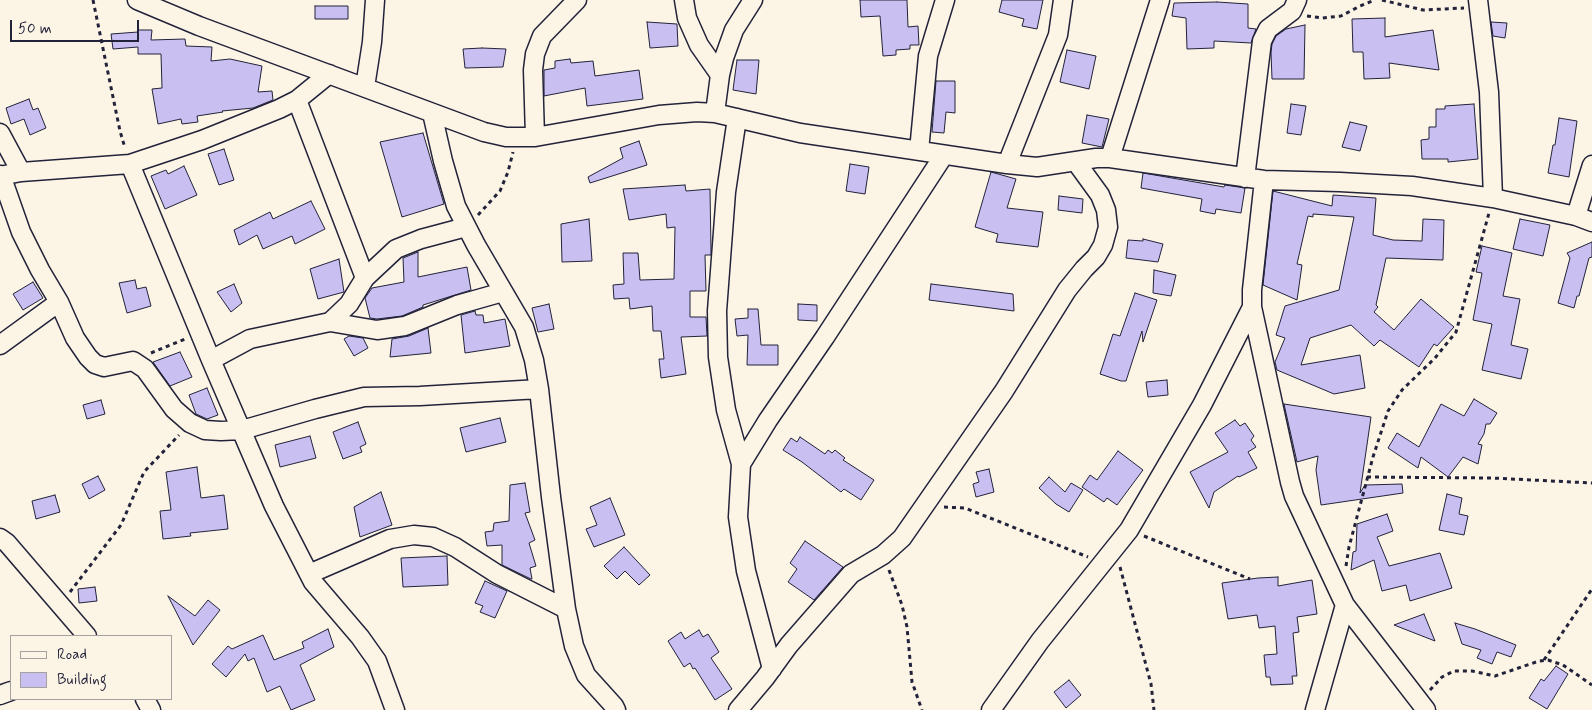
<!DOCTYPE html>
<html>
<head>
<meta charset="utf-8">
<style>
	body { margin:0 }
	#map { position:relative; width:1592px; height:710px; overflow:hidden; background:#fcf5e5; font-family:Mynerve,sans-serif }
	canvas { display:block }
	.legend { position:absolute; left:10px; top:635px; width:162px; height:65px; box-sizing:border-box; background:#fcf5e5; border:1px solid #a5a1a1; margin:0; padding:6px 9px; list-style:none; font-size:15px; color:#22223b }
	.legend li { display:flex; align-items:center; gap:10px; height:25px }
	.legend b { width:25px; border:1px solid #a5a1a1 }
	.scale { position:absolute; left:10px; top:20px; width:129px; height:22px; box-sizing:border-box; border:2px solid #22223b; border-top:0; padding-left:6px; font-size:15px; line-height:18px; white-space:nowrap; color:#22223b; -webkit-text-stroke:4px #fcf5e5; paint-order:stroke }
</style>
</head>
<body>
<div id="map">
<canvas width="1592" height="710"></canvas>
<ul class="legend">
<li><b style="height:6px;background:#fcf5e5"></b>Road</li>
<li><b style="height:14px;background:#c9bff1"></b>Building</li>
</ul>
<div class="scale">50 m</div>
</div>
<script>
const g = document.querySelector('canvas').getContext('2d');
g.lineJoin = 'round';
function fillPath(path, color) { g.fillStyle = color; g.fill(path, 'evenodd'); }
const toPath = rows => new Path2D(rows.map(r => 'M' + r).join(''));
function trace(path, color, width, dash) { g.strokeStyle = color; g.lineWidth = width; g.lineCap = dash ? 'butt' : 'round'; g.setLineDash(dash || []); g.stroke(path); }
const building = toPath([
	[860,0,907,0,908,27,918,26,919,45,910,45,910,49,896,50,896,55,883,56,880,16,861,17,860,0],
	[1002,0,1043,0,1037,29,1022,26,1024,19,999,12,1002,0],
	[1217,2,1248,4,1248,28,1256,29,1251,43,1214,41,1214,48,1187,49,1186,18,1172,16,1174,3,1217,2],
	[315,6,348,6,348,19,315,19,315,6],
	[1385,18,1385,37,1433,30,1439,70,1389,63,1390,78,1364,79,1363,52,1353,52,1352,19,1385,18],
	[647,22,677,24,678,46,650,48,647,22],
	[1491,22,1507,23,1505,38,1493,36,1491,22],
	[1305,25,1304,79,1272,79,1271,52,1272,44,1276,36,1286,29,1305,25],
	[138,30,152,30,151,40,185,39,186,46,212,47,211,61,230,59,262,66,258,92,272,91,273,100,253,108,222,111,223,112,197,116,198,122,182,124,181,119,158,124,152,89,162,88,161,54,138,54,138,47,113,49,111,34,138,32,138,30],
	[482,48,506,49,503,67,465,68,463,49,482,48],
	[1067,50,1096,56,1089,89,1060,82,1067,50],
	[570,59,571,63,593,61,595,76,639,70,643,99,587,106,585,88,544,96,544,70,555,68,555,61,570,59],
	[737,60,759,60,756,94,733,90,737,60],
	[936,81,955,81,955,113,946,112,944,133,932,132,936,81],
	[29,99,33,110,38,108,46,128,30,135,24,119,11,124,6,108,29,99],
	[1291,104,1306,106,1301,135,1287,133,1291,104],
	[1474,104,1478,159,1448,162,1448,159,1422,159,1421,140,1429,139,1429,127,1436,127,1436,109,1445,109,1445,106,1474,104],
	[1087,115,1109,119,1102,147,1082,143,1087,115],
	[1559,118,1577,121,1569,177,1548,173,1553,145,1555,145,1559,118],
	[1350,122,1367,126,1360,151,1342,147,1350,122],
	[423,133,444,204,402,217,380,142,423,133],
	[639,141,647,165,590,183,588,177,623,158,620,148,639,141],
	[224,149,234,180,219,185,208,154,224,149],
	[850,164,869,167,865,194,846,191,850,164],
	[184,166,197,195,165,209,151,176,166,170,168,174,184,166],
	[991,172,1016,179,1007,208,1043,212,1038,247,996,242,998,234,975,227,991,172],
	[1143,173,1224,187,1225,185,1245,188,1241,213,1216,209,1215,214,1200,211,1202,199,1141,188,1143,173],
	[685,185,686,191,710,189,711,251,711,255,705,255,706,291,690,291,690,317,706,317,707,336,681,337,686,374,661,378,659,359,664,359,661,331,653,331,652,306,630,309,629,298,614,299,613,285,624,284,623,253,638,253,640,280,674,279,675,227,667,228,666,214,629,220,623,189,685,185],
	[1273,191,1332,206,1333,195,1376,198,1373,235,1393,240,1422,241,1423,219,1444,220,1443,260,1386,258,1376,305,1378,307,1374,312,1394,330,1421,299,1454,327,1437,346,1434,344,1419,367,1380,340,1374,346,1351,325,1310,338,1301,365,1360,355,1365,388,1334,394,1277,370,1275,362,1285,338,1276,335,1285,306,1339,290,1354,217,1313,214,1313,217,1308,216,1297,264,1302,265,1297,300,1263,285,1273,191],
	[1059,196,1083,199,1082,213,1058,210,1059,196],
	[311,201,325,229,295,244,292,236,263,249,257,235,239,245,234,230,270,212,273,219,311,201],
	[589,219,592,261,562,262,561,224,589,219],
	[1520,219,1550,225,1543,256,1513,249,1520,219],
	[1143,239,1163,244,1158,262,1126,258,1128,240,1143,241,1143,239],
	[1592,242,1592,257,1589,258,1579,296,1577,296,1574,308,1558,303,1570,258,1567,253,1592,242],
	[1482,246,1512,253,1503,296,1520,299,1511,345,1528,349,1521,379,1482,370,1492,324,1473,320,1482,273,1476,272,1482,246],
	[418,252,418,277,467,267,471,290,423,305,423,307,402,316,377,319,370,318,365,298,372,288,404,282,403,258,418,252],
	[339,259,344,292,318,299,310,269,339,259],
	[1154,270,1176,275,1171,296,1153,293,1154,270],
	[135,280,137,289,146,287,151,306,127,313,119,283,135,280],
	[33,282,43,298,23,310,13,294,33,282],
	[234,284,242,303,231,312,217,292,234,284],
	[931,284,1013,294,1014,311,929,300,931,284],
	[1135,293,1157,300,1143,342,1142,331,1126,381,1121,381,1100,374,1113,334,1120,336,1135,293],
	[549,304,554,329,538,332,532,308,549,304],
	[798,304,817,305,817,321,798,320,798,304],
	[748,309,758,309,761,345,778,345,778,365,747,365,748,335,737,336,735,319,748,318,748,309],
	[475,311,476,315,483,315,484,323,505,319,510,346,465,353,461,315,475,311],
	[428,328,431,353,390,357,392,339,409,336,428,328],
	[349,336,363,338,368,348,354,356,344,339,349,336],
	[180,352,192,377,170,386,153,362,180,352],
	[1167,380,1168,395,1148,397,1146,382,1167,380],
	[207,388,218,415,207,419,196,414,189,395,207,388],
	[1474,399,1497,413,1490,424,1486,424,1484,434,1478,444,1482,445,1478,464,1463,457,1448,477,1421,457,1418,468,1388,448,1397,433,1419,447,1441,404,1464,416,1474,399],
	[101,400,105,414,87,419,83,405,101,400],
	[1284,404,1371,417,1360,493,1365,485,1402,484,1403,493,1321,505,1316,470,1318,456,1297,462,1284,404],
	[500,418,506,442,466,452,460,428,500,418],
	[1235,420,1240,426,1245,423,1254,436,1251,440,1256,447,1248,452,1257,468,1239,477,1238,476,1214,492,1209,508,1190,472,1228,452,1215,433,1235,420],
	[358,422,366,444,360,447,362,452,343,459,333,432,358,422],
	[310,436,316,458,280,467,275,445,310,436],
	[800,437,825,454,828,450,832,453,835,450,845,458,843,460,874,480,861,500,844,489,841,492,802,462,783,450,791,438,797,442,800,437],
	[1118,451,1143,470,1117,505,1107,498,1104,502,1082,487,1090,475,1097,480,1118,451],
	[197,467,201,498,224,495,228,529,190,533,191,536,163,539,160,511,171,510,166,472,197,467],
	[989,469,994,492,976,497,973,484,979,482,976,472,989,469],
	[98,476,105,490,89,499,82,484,98,476],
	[1049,477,1065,492,1071,483,1083,490,1069,512,1056,504,1039,488,1049,477],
	[525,483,530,512,525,513,535,540,529,543,536,566,530,568,532,579,531,579,502,565,502,545,487,546,485,532,493,531,494,523,509,521,510,485,525,483],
	[381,492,392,525,360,537,354,507,381,492],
	[1447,494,1462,498,1459,514,1468,516,1464,535,1439,530,1447,494],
	[55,495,60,512,36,519,32,501,55,495],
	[610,498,625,535,594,547,586,529,597,525,590,507,610,498],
	[1387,514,1393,531,1377,537,1389,566,1440,553,1452,588,1410,601,1406,585,1382,591,1374,560,1351,570,1353,552,1356,551,1357,524,1387,514],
	[805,541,843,567,814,600,788,582,797,569,790,563,805,541],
	[624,547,650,575,639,585,625,571,617,579,604,566,624,547],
	[447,556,448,585,403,587,401,558,447,556],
	[1278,577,1278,586,1312,580,1317,614,1297,617,1299,632,1293,633,1297,676,1292,676,1293,684,1271,685,1270,677,1266,677,1264,655,1277,654,1275,626,1259,628,1257,615,1228,619,1222,583,1258,578,1278,577],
	[485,581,507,591,495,618,480,612,483,606,475,603,485,581],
	[95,587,97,601,79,603,78,589,95,587],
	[168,596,195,616,208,600,220,610,193,645,168,596],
	[1424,614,1435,641,1394,625,1424,614],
	[1455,623,1475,629,1516,645,1511,657,1497,652,1492,664,1477,658,1481,650,1462,644,1455,623],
	[328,629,334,647,300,665,315,700,291,710,280,686,267,692,254,658,248,661,245,654,226,677,212,664,228,646,232,649,263,635,274,660,304,648,302,642,328,629],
	[699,630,703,637,708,634,719,652,711,658,732,689,715,700,695,668,693,669,690,663,684,667,668,641,681,632,685,639,699,630],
	[1556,666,1568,674,1547,709,1529,698,1541,679,1544,681,1556,666],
	[1069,680,1081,695,1066,708,1054,692,1069,680]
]);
fillPath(building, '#c9bff1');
trace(building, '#22223b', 1);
const street = toPath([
	[137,0,199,26,484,132,506,137,535,137,659,115,697,112,715,113,800,133,1007,164,1037,167,1096,158,1110,158,1264,180,1340,182,1412,186,1493,198,1576,216,1592,222],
	[684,0,687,18,699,45,720,75],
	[1478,0,1489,92,1493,198],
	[365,87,372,42,375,0],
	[297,100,365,278],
	[432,113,443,161,456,206,476,245,524,327,534,360,539,389,551,497,566,609,574,646,586,675,614,706,616,710],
	[715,113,720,75,724,58,734,30,753,0],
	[737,118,726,192,717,311,718,357,726,410,741,464],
	[0,133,21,172],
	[535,137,533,70,535,54,542,36,577,0],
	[919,151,928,56,945,0],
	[1110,158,1160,0],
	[130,164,211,360,274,506,313,582,360,637,377,661,395,710],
	[1007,164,1058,35,1063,0],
	[1,175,21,232,40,270,59,302,75,338,88,357,95,364,104,367,133,361,145,369,174,409,190,423,205,430,221,431,242,430,315,409,364,397,420,396,539,389],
	[0,176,21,172,130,164,202,140,279,109,297,100,329,74],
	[1245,178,1262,41,1268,29,1292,11,1297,0],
	[1264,180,1252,290,1252,307,1290,482,1294,496,1345,605,1426,710],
	[1576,216,1592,165],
	[330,322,377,330,405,326,457,305,503,292],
	[0,345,59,302],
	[211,360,250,339,330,322,349,304,365,278,396,249,421,239,466,227],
	[0,538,7,543,87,636],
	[309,574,390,539,414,535,433,537,455,547,497,574,566,609],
	[772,669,746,571,738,517,741,464,768,420,825,337,944,155],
	[0,695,11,691],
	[145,699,151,710],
	[738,710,765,678,789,645,851,574,883,555,902,538,1004,391,1067,290,1084,269,1096,257,1103,245,1108,227,1106,210,1100,195,1076,162],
	[991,710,1040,641,1129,530,1202,405,1252,307],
	[1315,710,1345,605]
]);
trace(street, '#22223b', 21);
trace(toPath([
	[93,0,120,131,125,148],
	[1382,0,1423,10,1464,8],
	[1307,16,1322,18,1341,16,1360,6,1375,0],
	[478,215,500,191,508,172,513,152],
	[151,353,185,339],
	[1367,477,1492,478,1592,483],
	[944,507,965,508,1088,557],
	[1144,536,1250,579],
	[1346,566,1349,547,1373,457,1388,411,1402,390,1435,358,1456,332,1489,213],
	[1120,567,1151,684,1154,710],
	[889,570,902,605,907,627,912,682,922,710],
	[70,592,121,525,144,472,179,435],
	[1544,660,1592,589],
	[1430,690,1442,677,1454,671,1472,671,1495,676,1539,661,1548,660,1563,665,1592,685]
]), '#22223b', 3, [4, 4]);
trace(street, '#fcf5e5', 18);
</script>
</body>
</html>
